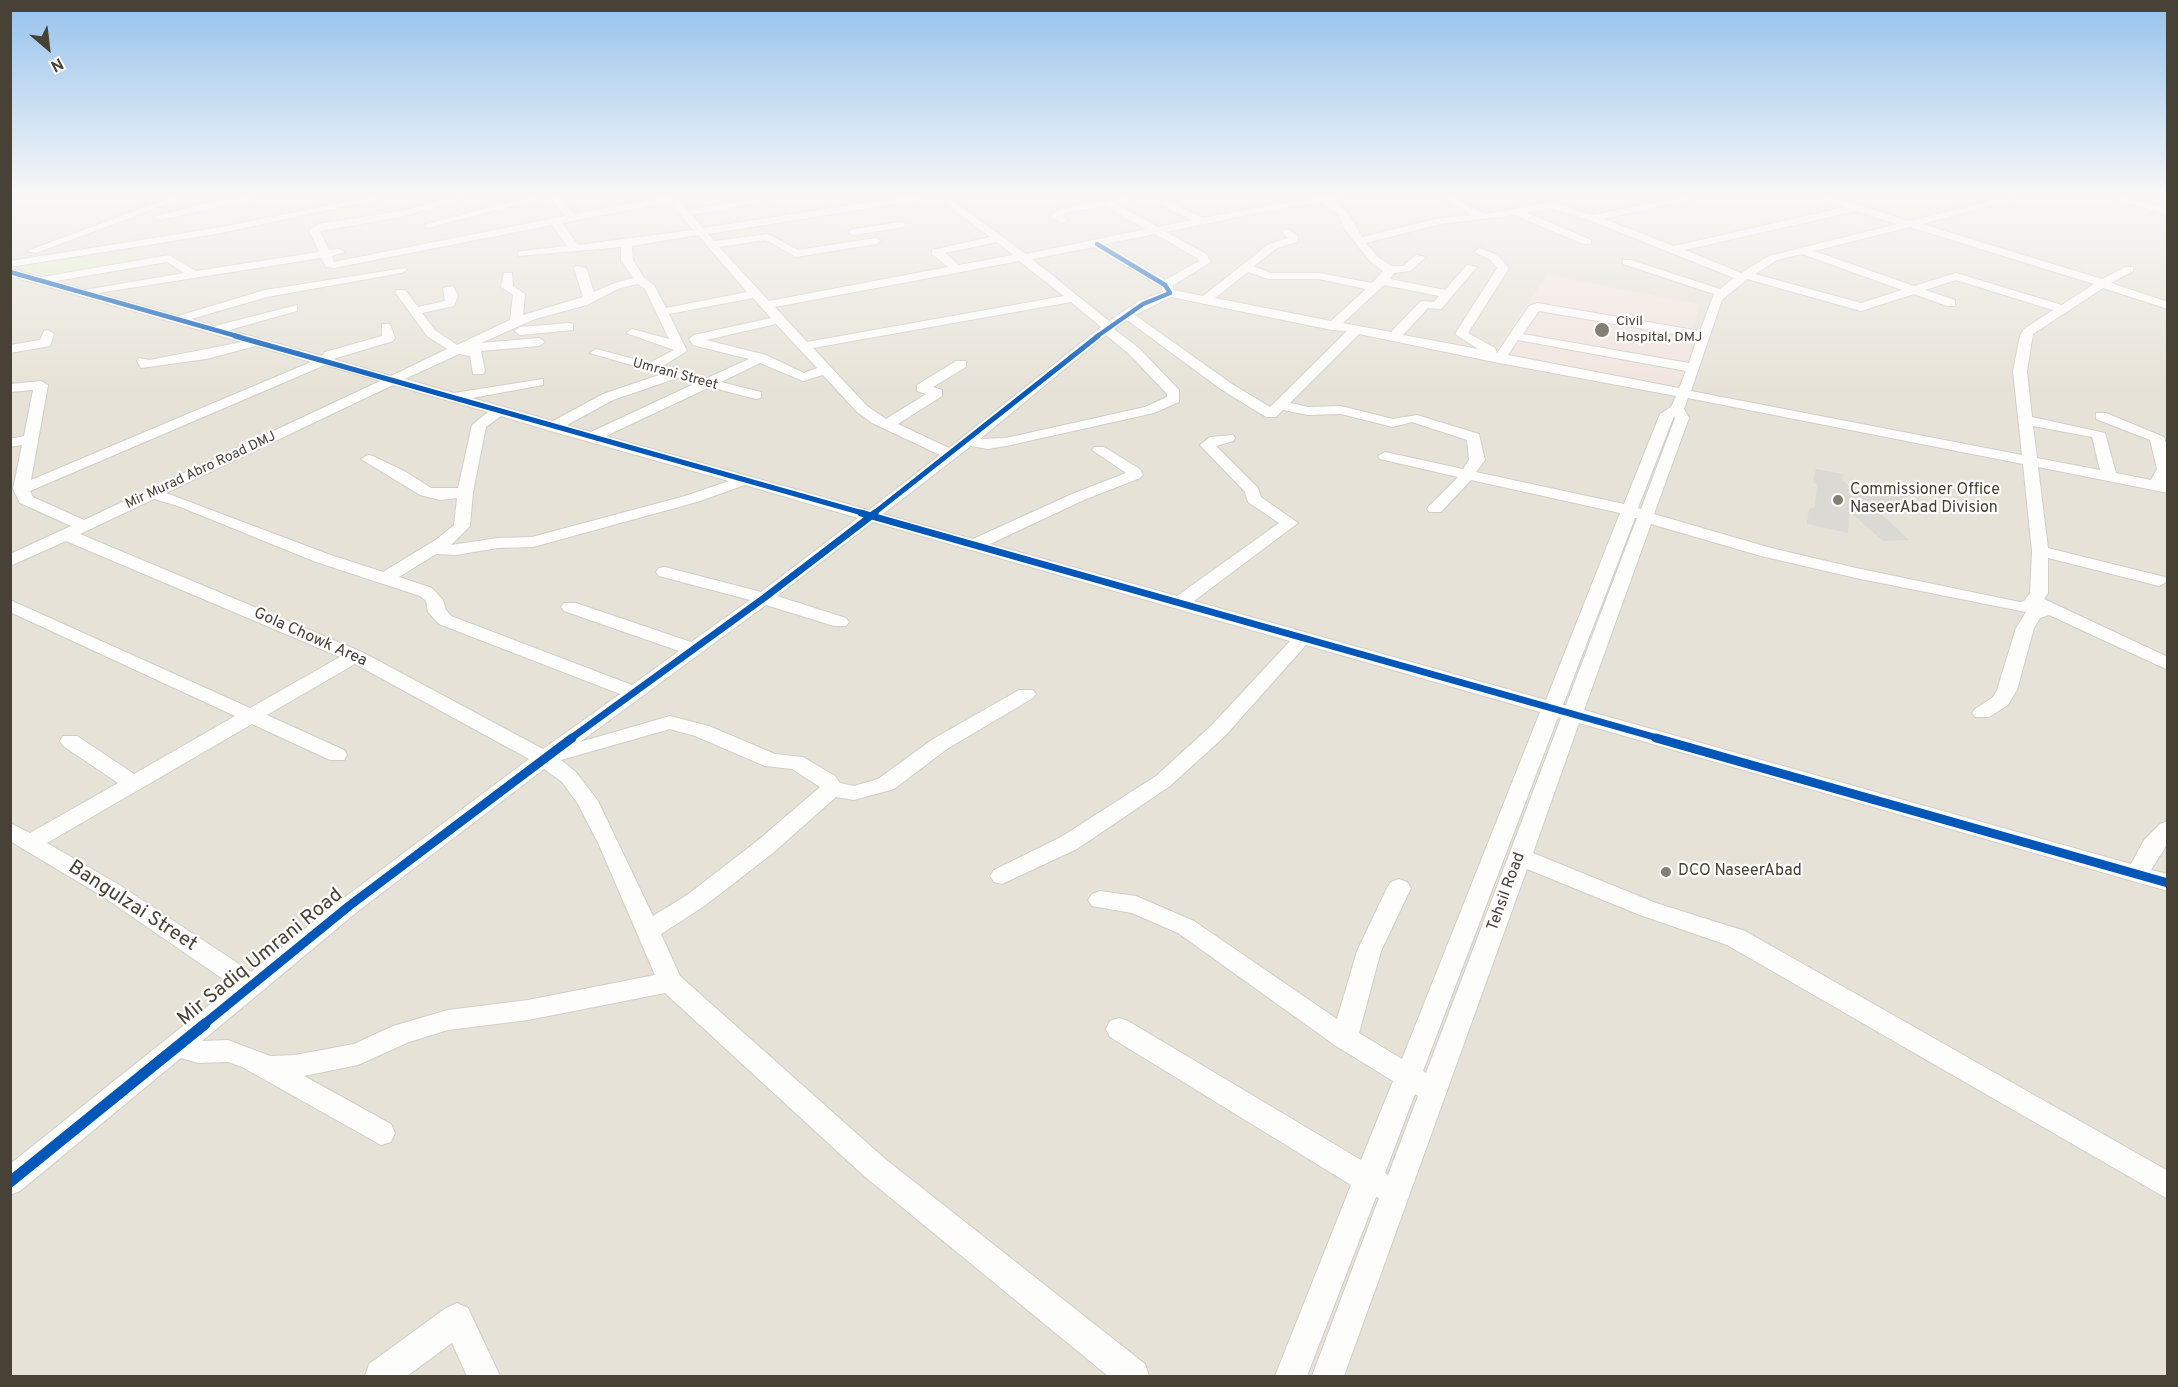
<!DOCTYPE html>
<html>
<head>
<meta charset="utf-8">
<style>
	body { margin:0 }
	#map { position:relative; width:2178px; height:1387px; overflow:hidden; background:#f2f0ea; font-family:Overpass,sans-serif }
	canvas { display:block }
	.frame { position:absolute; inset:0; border:12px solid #484236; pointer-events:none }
	.north { position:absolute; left:18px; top:18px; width:60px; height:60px; -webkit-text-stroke:4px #fff; paint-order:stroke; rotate:152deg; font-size:16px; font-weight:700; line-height:24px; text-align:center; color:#484236 }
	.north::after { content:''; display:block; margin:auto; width:21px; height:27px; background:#484236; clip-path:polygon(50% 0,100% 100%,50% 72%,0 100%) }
</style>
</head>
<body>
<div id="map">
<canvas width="2178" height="1387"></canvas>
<div class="frame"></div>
<div class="north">N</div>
</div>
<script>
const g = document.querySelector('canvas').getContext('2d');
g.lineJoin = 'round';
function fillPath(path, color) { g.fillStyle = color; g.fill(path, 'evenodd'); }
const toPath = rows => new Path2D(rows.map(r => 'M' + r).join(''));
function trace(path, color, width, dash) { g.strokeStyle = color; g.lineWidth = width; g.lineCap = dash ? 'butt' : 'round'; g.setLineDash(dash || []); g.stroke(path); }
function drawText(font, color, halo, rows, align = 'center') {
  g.font = font + ' Overpass,sans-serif'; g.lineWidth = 4.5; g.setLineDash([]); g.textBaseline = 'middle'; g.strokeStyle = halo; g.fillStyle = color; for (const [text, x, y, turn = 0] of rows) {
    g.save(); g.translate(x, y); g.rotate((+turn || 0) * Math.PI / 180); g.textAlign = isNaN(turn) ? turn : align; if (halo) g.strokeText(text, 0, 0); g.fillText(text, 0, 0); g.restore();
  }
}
fillPath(toPath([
	[10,197,2167,197,2167,1376,11,1376]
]), '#e6e2d7');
fillPath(toPath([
	[1547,275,1699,304,1682,395,1491,357]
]), '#f1e4de');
fillPath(toPath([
	[136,253,142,254,131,262,51,278,17,267,80,254,84,263]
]), '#ddedc9');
fillPath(toPath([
	[1816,469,1843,474,1842,480,1858,494,1887,483,1914,494,1876,509,1909,540,1883,541,1849,511,1848,533,1807,524,1809,509,1815,507,1817,485,1813,482]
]), '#dbd9d3');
const minor = toPath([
	[172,197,186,197,36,253,27,251,172,197],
	[244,197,267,197,158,220,153,217,206,203,244,197],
	[370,197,390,197,216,234,10,267,10,261,216,228,370,197],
	[455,197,471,197,401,217,320,231,329,250,339,249,345,252,332,256,334,262,565,216,550,197,560,197,575,214,663,197,677,197,687,210,758,199,763,202,692,215,703,228,901,197,925,197,920,200,708,234,714,241,768,234,798,250,876,238,881,241,876,244,796,257,766,240,719,247,769,301,948,267,932,254,932,250,990,237,937,197,948,197,1026,254,1146,229,1105,206,1065,213,1063,216,1067,220,1062,223,1051,216,1058,209,1122,197,1143,197,1116,204,1158,227,1192,220,1161,205,1161,201,1165,200,1203,218,1315,197,1353,197,1332,202,1346,210,1362,237,1440,218,1472,215,1441,197,1453,197,1485,214,1551,202,1593,215,1681,197,1701,197,1604,219,1674,246,1845,207,1818,197,1833,197,1909,221,2007,197,2024,197,1922,224,2102,279,2125,267,2133,267,2133,271,2111,283,2168,302,2168,309,2103,288,2033,334,2027,371,2032,417,2105,433,2116,473,2151,480,2157,469,2150,440,2096,419,2096,413,2106,413,2164,437,2168,449,2168,493,2038,467,2048,548,2165,577,2168,581,2159,586,2048,558,2048,593,2044,599,2168,657,2168,670,2049,615,2040,618,2034,628,2017,690,2008,705,1989,717,1975,717,1972,713,1975,709,1993,697,1997,690,2016,628,2026,612,1856,578,1761,556,1651,524,1584,710,2131,864,2144,840,2160,824,2168,821,2168,843,2151,870,2168,874,2168,891,1579,723,1533,853,1656,903,1745,931,2168,1171,2168,1199,1727,945,1640,915,1527,869,1344,1376,1312,1376,1379,1198,1376,1197,1307,1376,1275,1376,1351,1185,1110,1037,1106,1029,1110,1021,1119,1018,1128,1021,1361,1160,1393,1081,1336,1046,1178,933,1132,913,1092,906,1088,900,1092,894,1100,891,1136,896,1194,921,1337,1019,1357,951,1387,888,1391,882,1399,879,1407,882,1411,888,1381,951,1359,1033,1402,1059,1540,712,1306,645,1225,736,1170,786,1077,849,1002,884,994,882,990,876,994,870,1061,837,1156,776,1211,726,1290,641,873,522,777,596,846,618,849,622,846,626,834,626,766,605,580,742,670,716,709,726,775,754,803,757,835,776,840,783,854,786,878,779,933,739,1019,690,1033,690,1036,694,1033,698,947,749,894,789,854,800,836,797,773,853,703,907,661,934,680,976,884,1158,1145,1364,1149,1376,1108,1376,864,1176,665,993,528,1020,448,1030,409,1042,358,1065,304,1076,391,1124,395,1133,391,1142,381,1145,242,1067,228,1062,198,1063,181,1058,20,1191,10,1195,10,1164,233,986,105,898,10,841,10,823,30,833,118,783,63,746,60,741,63,736,77,736,134,774,235,716,10,612,10,600,250,708,340,657,66,541,10,566,10,554,71,526,20,503,13,489,22,445,10,447,10,439,24,436,33,390,10,392,10,384,41,381,48,385,31,480,311,362,256,346,206,359,141,368,137,361,139,358,150,360,242,342,10,276,10,269,42,277,169,255,196,271,319,252,309,230,319,224,401,211,455,197],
	[670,202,693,230,578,245,562,223,670,202],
	[1321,203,1338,214,1345,230,1370,261,1383,271,1372,283,1319,273,1270,273,1254,266,1277,248,1297,242,1298,236,1287,229,1282,232,1288,238,1269,244,1203,296,1174,290,1172,286,1211,262,1206,254,1166,232,1282,208,1321,203],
	[1551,208,1589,220,1734,278,1720,289,1631,260,1623,260,1623,264,1714,294,1700,331,1537,303,1529,306,1497,353,1495,348,1468,333,1509,268,1497,255,1480,248,1475,251,1476,253,1489,259,1497,268,1455,334,1478,349,1403,335,1428,308,1441,309,1477,267,1467,265,1445,290,1390,279,1394,273,1410,271,1426,257,1416,255,1403,266,1391,266,1378,257,1366,243,1440,224,1514,215,1583,244,1591,244,1591,240,1526,212,1551,208],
	[1856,211,1897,224,1769,256,1741,273,1685,250,1856,211],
	[552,225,567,246,522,251,518,252,518,256,621,247,621,260,633,278,612,284,594,292,586,268,576,266,574,268,583,297,523,315,525,294,513,286,512,273,504,273,501,287,513,295,510,320,457,345,435,330,422,313,454,306,458,296,453,286,443,288,445,301,418,307,405,290,397,290,395,292,427,336,447,349,391,376,333,359,393,341,395,338,390,324,382,324,382,336,325,352,322,356,229,330,297,311,297,305,215,326,191,319,267,297,401,273,407,270,405,268,265,290,178,316,98,293,321,258,326,267,334,268,552,225],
	[1910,227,2094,284,2062,305,1956,273,1914,286,1814,251,1910,227],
	[1155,234,1197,258,1199,261,1165,280,1105,244,1155,234],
	[698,235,747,292,666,308,654,285,644,278,633,260,632,246,698,235],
	[997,242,1013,255,959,265,945,253,997,242],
	[1094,247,1161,287,1163,292,1139,301,1109,321,1032,259,1094,247],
	[1802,254,1902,290,1861,303,1755,274,1777,260,1802,254],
	[1019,261,1064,296,807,342,775,307,1019,261],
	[167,262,184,273,85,290,56,281,167,262],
	[1248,272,1268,279,1319,279,1366,289,1331,321,1215,298,1248,272],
	[1747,279,1861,311,1914,294,1947,306,1955,306,1955,300,1925,290,1956,280,2053,310,2024,329,2020,336,2013,371,2022,455,1691,391,1722,300,1747,279],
	[638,284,645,289,669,339,632,329,626,333,674,350,649,363,596,349,590,353,662,374,603,394,553,421,472,398,543,385,543,379,454,393,405,379,459,354,470,356,473,374,483,374,485,371,481,351,539,346,545,342,539,338,481,343,535,319,587,305,620,288,638,284],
	[1384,285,1439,296,1434,302,1421,301,1391,332,1343,323,1384,285],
	[1171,297,1332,330,1347,331,1270,407,1232,384,1135,315,1171,297],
	[753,298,771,318,694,335,689,339,693,345,749,359,707,378,663,366,687,351,669,314,753,298],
	[1071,302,1101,327,949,448,898,424,942,396,942,390,933,387,966,367,966,361,956,361,917,385,917,391,926,394,886,419,867,406,813,348,1071,302],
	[1539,311,1697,338,1689,363,1523,334,1539,311],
	[1127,320,1222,390,1266,417,1276,417,1283,410,1308,415,1341,414,1393,427,1412,422,1467,440,1469,460,1463,469,1385,452,1378,456,1380,459,1458,477,1429,506,1427,509,1429,512,1441,512,1471,480,1620,513,1546,700,1194,601,1298,523,1261,497,1258,488,1216,446,1233,441,1235,438,1233,435,1210,437,1200,445,1245,492,1248,502,1279,523,1177,596,990,544,1084,500,1140,478,1143,475,1140,469,1104,447,1094,447,1092,450,1126,473,1072,494,973,539,883,514,971,446,988,449,1006,446,1154,413,1179,402,1179,390,1139,348,1114,329,1127,320],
	[776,324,817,368,804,373,766,355,706,340,776,324],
	[1359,334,1499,363,1676,396,1671,407,1660,414,1624,504,1476,472,1485,460,1479,434,1417,415,1393,419,1341,406,1308,407,1290,403,1359,334],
	[1106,335,1129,354,1167,394,1167,397,1145,407,1006,438,980,439,1106,335],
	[1518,340,1686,371,1679,388,1508,355,1518,340],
	[760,363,803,381,823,375,857,412,872,423,940,455,869,510,606,436,710,387,756,399,761,398,761,392,721,382,760,363],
	[325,365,380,381,84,520,33,497,30,491,325,365],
	[677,378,696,383,591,432,567,425,613,400,677,378],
	[393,385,488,412,472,425,458,488,431,488,406,472,373,456,368,455,361,459,420,495,440,500,457,498,454,525,437,539,383,572,328,554,166,493,393,385],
	[1688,398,2023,464,2032,551,2030,593,2024,601,2020,602,1856,568,1771,548,1654,514,1689,418,1684,409,1688,398],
	[501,416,547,430,729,481,685,496,532,537,498,538,451,545,470,526,473,492,486,427,501,416],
	[1674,416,1675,418,1641,509,1638,508,1674,416],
	[2033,426,2092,437,2100,470,2037,458,2033,426],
	[745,485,858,518,761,592,665,567,659,568,656,572,659,576,750,600,691,642,576,603,564,603,561,607,564,611,679,651,632,685,451,616,446,610,443,600,432,588,399,577,436,554,456,555,498,548,533,547,697,502,745,485],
	[154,499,178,506,316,562,420,596,426,601,428,612,439,624,620,694,543,749,362,652,80,534,154,499],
	[1635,518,1637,518,1566,705,1563,705,1635,518],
	[355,664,529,759,341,900,251,972,121,886,47,843,252,724,330,760,344,760,347,755,344,750,267,715,355,664],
	[1558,717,1561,718,1426,1073,1423,1071,1558,717],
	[670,729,695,736,765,766,792,769,820,787,757,841,687,895,653,916,598,801,576,772,561,760,670,729],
	[544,769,562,782,578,804,599,845,655,975,528,1000,448,1010,393,1026,354,1044,295,1055,270,1056,228,1040,202,1041,357,912,544,769],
	[1415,1094,1418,1096,1388,1175,1385,1173,1415,1094],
	[530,197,547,197,428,228,423,225,530,197],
	[766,197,779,197,784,201,779,204,766,197],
	[2108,197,2124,197,2168,209,2168,215,2108,197],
	[901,222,905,223,905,227,853,235,848,232,853,229,901,222],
	[569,323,573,324,573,330,520,335,514,331,520,327,569,323],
	[48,330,54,334,50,346,10,353,10,345,40,340,44,331,48,330],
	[457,1303,468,1308,500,1376,467,1376,452,1343,407,1376,365,1376,369,1364,446,1308,457,1303]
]);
trace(minor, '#d0cec8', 2);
fillPath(minor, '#fdfdfc');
trace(toPath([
	[10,272,240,337],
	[1096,337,1143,304,1170,293,1165,285,1097,244]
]), '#0057b8', 4.5);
trace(toPath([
	[235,336,866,514],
	[873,514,1098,336]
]), '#0057b8', 5);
trace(toPath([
	[861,513,1661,739],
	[570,739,764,598,875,513]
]), '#0057b8', 7);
trace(toPath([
	[1656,738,2168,883],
	[203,1025,349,906,572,738]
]), '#0057b8', 9);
trace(toPath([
	[10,1182,205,1024]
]), '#0057b8', 11);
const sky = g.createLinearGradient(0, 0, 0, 391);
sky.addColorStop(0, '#95c2ec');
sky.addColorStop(0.5, '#f9f8f6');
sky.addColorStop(1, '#f9f8f600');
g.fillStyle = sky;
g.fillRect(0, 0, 2178, 391);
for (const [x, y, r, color] of [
	[1602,330,8,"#847f75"],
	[1838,500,6,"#847f75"],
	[1666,872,6,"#847f75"]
]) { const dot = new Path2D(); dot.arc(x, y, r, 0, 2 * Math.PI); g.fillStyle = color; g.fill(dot); trace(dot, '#fff', 2); }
drawText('14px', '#484236', '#fff', [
	["Civil",1616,322],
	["Hospital, DMJ",1616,338]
], 'left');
drawText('14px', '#484236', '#fff', [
	["Umrani Street",675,375,15],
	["Mir Murad Abro Road DMJ",201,471,-25]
]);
drawText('16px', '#484236', '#fff', [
	["Commissioner Office",1850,491],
	["NaseerAbad Division",1850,509],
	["DCO NaseerAbad",1678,872]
], 'left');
drawText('16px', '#484236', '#fff', [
	["Gola Chowk Area",310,638,24],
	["Tehsil Road",1507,892,-70]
]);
drawText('20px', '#484236', '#fff', [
	["Bangulzai Street",132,907,33],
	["Mir Sadiq Umrani Road",261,958,-39]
]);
</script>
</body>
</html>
